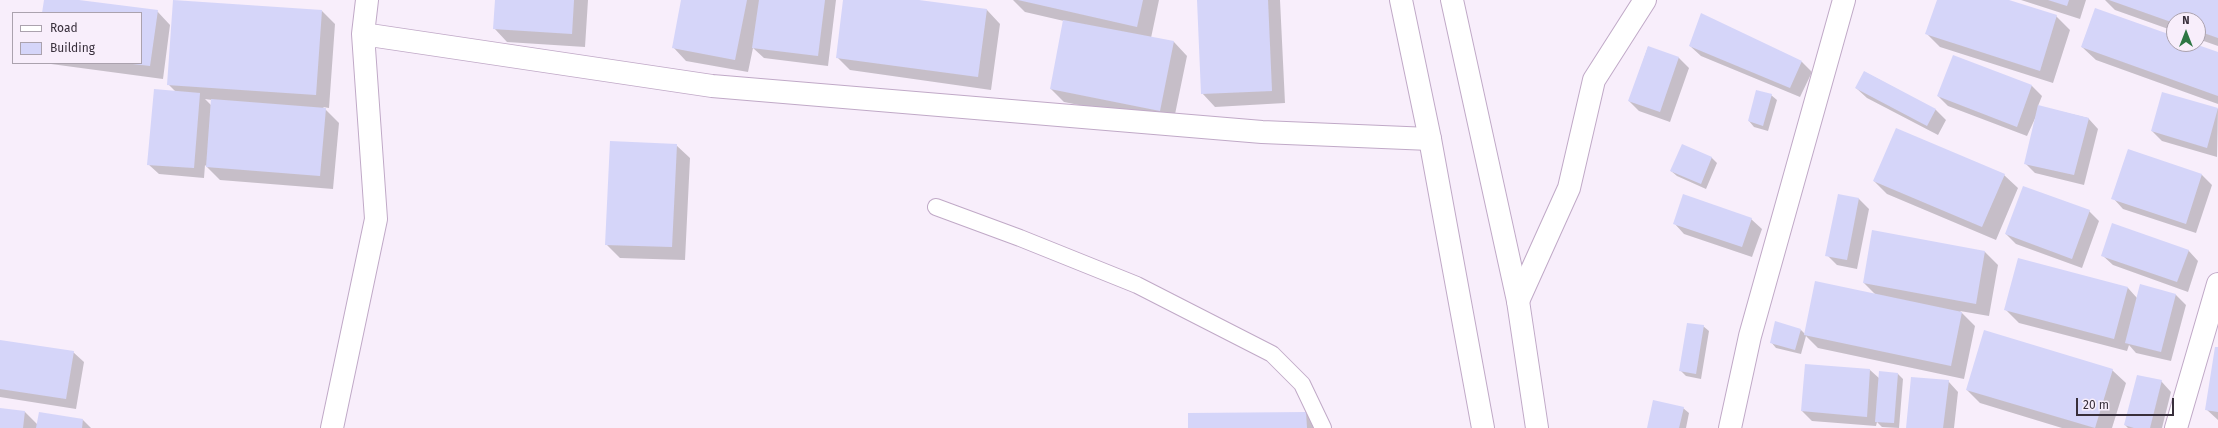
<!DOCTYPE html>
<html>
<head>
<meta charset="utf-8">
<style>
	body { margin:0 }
	#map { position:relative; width:2218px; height:428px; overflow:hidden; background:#f8eefb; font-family:"Fira Sans",sans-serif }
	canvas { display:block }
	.legend { position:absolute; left:12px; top:12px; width:130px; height:52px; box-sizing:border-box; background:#f8eefb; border:1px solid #aba2ae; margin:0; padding:5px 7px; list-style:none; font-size:12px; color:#382f3b }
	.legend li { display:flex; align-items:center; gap:8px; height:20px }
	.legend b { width:20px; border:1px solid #aba2ae }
	.north { position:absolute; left:2166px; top:12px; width:40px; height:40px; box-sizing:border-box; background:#f8eefb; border:1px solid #aba2ae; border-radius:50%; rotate:0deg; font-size:11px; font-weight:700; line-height:16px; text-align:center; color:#382f3b }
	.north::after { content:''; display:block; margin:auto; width:14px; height:18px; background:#2d7644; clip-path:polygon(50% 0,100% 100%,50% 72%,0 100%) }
	.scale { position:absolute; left:2076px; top:398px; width:98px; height:18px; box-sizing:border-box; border:2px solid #382f3b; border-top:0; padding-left:5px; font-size:12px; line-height:14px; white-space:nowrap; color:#382f3b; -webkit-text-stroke:3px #f8eefb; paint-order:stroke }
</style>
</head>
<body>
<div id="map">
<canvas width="2218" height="428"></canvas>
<ul class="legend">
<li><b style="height:5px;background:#fff"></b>Road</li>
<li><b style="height:11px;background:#d5d5f9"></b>Building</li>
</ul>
<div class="north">N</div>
<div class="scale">20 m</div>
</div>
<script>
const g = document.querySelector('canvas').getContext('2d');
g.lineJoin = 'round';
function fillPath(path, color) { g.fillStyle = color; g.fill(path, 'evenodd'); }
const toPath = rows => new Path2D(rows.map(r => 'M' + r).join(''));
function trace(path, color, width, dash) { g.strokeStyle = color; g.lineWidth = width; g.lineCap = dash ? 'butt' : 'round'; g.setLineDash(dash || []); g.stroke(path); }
fillPath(toPath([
	[45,0,72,0,157,11,170,25,163,79,51,64,141,63,141,13,43,13],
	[496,0,588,0,585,47,507,42,494,28],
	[682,0,836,0,828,66,764,58,753,48,748,72,686,61,673,47],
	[844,0,911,0,987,10,1000,24,991,90,850,70,837,57],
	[1013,0,1159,0,1151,38,1174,42,1187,56,1173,124,1064,102,1051,89,1064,21,1025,12],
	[1198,0,1280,0,1285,103,1215,107,1202,93],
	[1938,0,2005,0,2056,16,2070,30,2053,83,1940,47,1927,34],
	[2021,0,2086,0,2080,19],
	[2105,0,2218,0,2218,46,2198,39,2198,20,2174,20,2174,31,2115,10],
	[322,11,335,24,329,108,323,107,339,123,333,189,220,180,205,165,204,178,159,174,148,164,176,92,168,84],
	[205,99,212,100,212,106],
	[2174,38,2174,44,2192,44,2218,53,2218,104,2096,60,2082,47],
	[1690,46,1802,62,1812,72,1800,97,1701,56],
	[1648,47,1679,58,1689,68,1670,122,1639,111,1629,101],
	[1954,57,2032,86,2042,96,2038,106,2088,118,2098,129,2084,185,2035,173,2025,163,2038,112,2027,136,1948,106,1938,96],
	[1865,72,1936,110,1946,120,1938,135,1867,98,1856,88],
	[2163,93,2218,109,2217,157,2162,141,2152,131],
	[1771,95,1777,100,1768,131,1754,127,1749,121],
	[676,145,690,158,685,260,620,258,606,244],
	[2128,151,2202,175,2212,185,2196,233,2123,209,2113,198],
	[1711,157,1717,163,1706,189,1677,176,1671,171],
	[2004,175,2018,188,1996,240,1887,194,1874,181],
	[1839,195,1859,199,1869,209,1857,269,1837,265,1827,255],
	[2089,211,2099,221,2082,268,2016,244,2006,234],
	[1751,219,1762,229,1752,257,1684,234,1674,223],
	[1873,231,1985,252,1998,265,1989,316,1960,311,1975,326,1964,379,1818,348,1806,336,1801,354,1776,348,1771,342,1801,330,1805,334,1876,295,1864,283],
	[2188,250,2198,261,2188,292,2113,265,2102,255],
	[2019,259,2128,288,2137,298,2176,295,2186,305,2171,361,2136,353,2129,345,2127,351,2019,323,2005,309],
	[1703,326,1709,331,1701,379,1686,376,1681,371],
	[0,341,73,352,84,362,76,409,0,397],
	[2218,348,2218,420,2206,409],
	[1870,370,1880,379,1880,372,1898,374,1903,379,1899,428,1882,427,1877,422,1876,426,1812,421,1802,411],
	[2112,370,2126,383,2112,428,2062,428,1980,403,1967,390],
	[1948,381,1958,392,1954,428,1908,428],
	[2161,381,2171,392,2162,428,2128,428,2125,425],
	[1683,408,1689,413,1686,428,1648,428],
	[0,409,25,412,38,425,83,420,91,428,0,428],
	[1306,413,1319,428,1189,428]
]), '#0003');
fillPath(toPath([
	[44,0,79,0,158,10,150,66,133,64,141,63,141,13,42,13],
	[173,0,322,10,316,95,167,85],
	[495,0,574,0,572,34,493,29],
	[681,0,747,0,735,60,672,48],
	[759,0,825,0,818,56,752,48],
	[843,0,919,0,987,9,978,77,836,58],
	[1018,0,1143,0,1137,27],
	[1197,0,1268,0,1272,91,1201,94],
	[1937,0,2009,0,2057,15,2040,71,1925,34],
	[2048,0,2069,0,2067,6],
	[2109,0,2218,0,2218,38,2198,31,2198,20,2174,20,2174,23],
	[2095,8,2174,36,2174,44,2195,44,2218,52,2218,96,2081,47],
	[1701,13,1802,61,1790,88,1689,46],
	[1063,20,1174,41,1160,111,1050,89],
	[1648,46,1679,57,1660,112,1628,101],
	[1953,55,2032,85,2017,127,1937,96],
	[1864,71,1936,109,1927,126,1855,88],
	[154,89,200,93,194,168,147,165],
	[1756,90,1772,94,1763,126,1748,121],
	[2162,92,2218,108,2207,148,2151,131],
	[211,99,326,108,320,176,206,167],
	[2038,105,2089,118,2074,175,2024,164],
	[1896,128,2005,174,1982,227,1873,181],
	[610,141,677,144,672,247,605,245],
	[1682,144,1712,157,1701,184,1670,171],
	[2128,149,2202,174,2186,224,2111,199],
	[2023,186,2090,210,2072,259,2005,234],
	[1683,194,1752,218,1742,247,1673,224],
	[1838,194,1859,198,1847,260,1825,256],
	[2112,223,2189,250,2177,282,2101,256],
	[1872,230,1985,251,1976,304,1863,283],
	[2018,258,2128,287,2114,339,2004,310],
	[1815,281,1962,312,1951,366,1804,335],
	[2140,284,2176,294,2161,352,2125,343],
	[1775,321,1801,329,1795,350,1770,343],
	[1687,323,1704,325,1696,374,1679,371],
	[1984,330,2113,369,2095,428,1966,390],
	[0,340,74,351,66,399,0,389],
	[2215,347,2218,347,2218,412,2205,410],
	[1805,364,1870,369,1867,417,1801,411],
	[1879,371,1898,373,1894,423,1875,422],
	[2137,375,2162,380,2150,428,2134,428,2124,425],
	[1911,377,1949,380,1943,428,1906,428],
	[1653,400,1684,407,1679,428,1647,428],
	[0,408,25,411,23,428,0,428],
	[39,412,83,419,82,428,36,428],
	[1306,412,1307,428,1188,428,1188,413]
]), '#d5d5f9');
const lane = toPath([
	[936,207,1020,238,1137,285,1272,354,1302,384,1323,428]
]);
const street = toPath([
	[363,34,712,86,1262,132,1430,139],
	[1518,301,1569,188,1594,80,1645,0],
	[332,428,376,219,363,34,367,0],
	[1730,428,1750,336,1844,0],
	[2176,428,2218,284]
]);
const secondary = toPath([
	[1401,0,1430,139,1483,428],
	[1452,0,1518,301,1537,428]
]);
trace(lane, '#c0a9c7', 18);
trace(street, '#c0a9c7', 24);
trace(secondary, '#c0a9c7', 24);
trace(lane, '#fff', 16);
trace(street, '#fff', 22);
trace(secondary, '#fff', 22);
</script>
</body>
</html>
